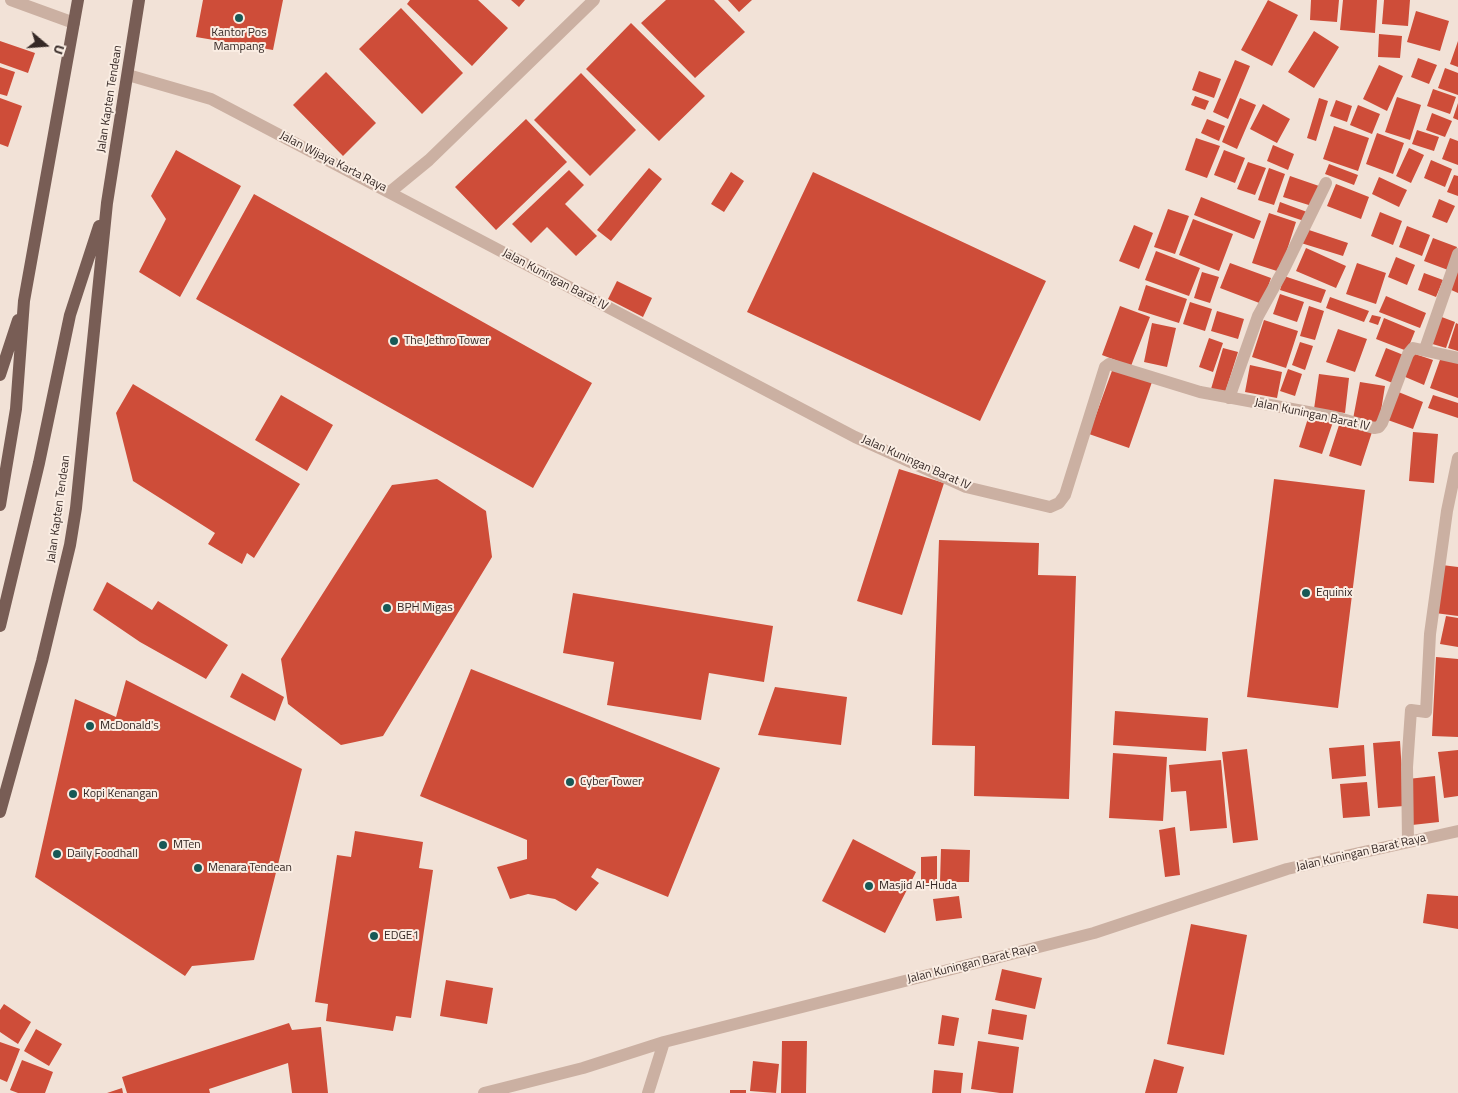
<!DOCTYPE html>
<html>
<head>
<meta charset="utf-8">
<style>
	body { margin:0 }
	#map { position:relative; width:1458px; height:1093px; overflow:hidden; background:#f2e2d7; font-family:"Titillium Web",sans-serif }
	canvas { display:block }
	.north { position:absolute; left:20px; top:20px; width:50px; height:50px; -webkit-text-stroke:4px #faede3; paint-order:stroke; rotate:108deg; font-size:14px; font-weight:700; line-height:20px; text-align:center; color:#352825 }
	.north::after { content:''; display:block; margin:auto; width:18px; height:22px; background:#352825; clip-path:polygon(50% 0,100% 100%,50% 72%,0 100%) }
</style>
</head>
<body>
<div id="map">
<canvas width="1458" height="1093"></canvas>
<div class="north">U</div>
</div>
<script>
const g = document.querySelector('canvas').getContext('2d');
g.lineJoin = 'round';
function fillPath(path, color) { g.fillStyle = color; g.fill(path, 'evenodd'); }
const toPath = rows => new Path2D(rows.map(r => 'M' + r).join(''));
function trace(path, color, width, dash) { g.strokeStyle = color; g.lineWidth = width; g.lineCap = dash ? 'butt' : 'round'; g.setLineDash(dash || []); g.stroke(path); }
function drawText(font, color, halo, rows, align = 'center') {
  g.font = font + ' "Titillium Web",sans-serif'; g.lineWidth = 4; g.setLineDash([]); g.textBaseline = 'middle'; g.strokeStyle = halo; g.fillStyle = color; for (const [text, x, y, turn = 0] of rows) {
    g.save(); g.translate(x, y); g.rotate((+turn || 0) * Math.PI / 180); g.textAlign = isNaN(turn) ? turn : align; if (halo) g.strokeText(text, 0, 0); g.fillText(text, 0, 0); g.restore();
  }
}
fillPath(toPath([
	[203,0,283,0,273,50,196,37],
	[410,0,478,0,508,28,472,66,407,4],
	[511,0,525,0,519,7],
	[666,0,714,0,745,32,695,78,641,23],
	[728,0,752,0,739,12],
	[1268,0,1298,15,1272,66,1241,50],
	[1311,0,1339,0,1337,22,1310,20],
	[1343,0,1377,0,1375,33,1340,30],
	[1384,0,1410,0,1408,26,1382,24],
	[401,8,463,73,422,114,359,49],
	[1416,11,1449,21,1440,51,1407,42],
	[631,23,705,96,659,141,586,69],
	[1314,31,1339,47,1314,88,1288,72],
	[1379,34,1402,36,1400,58,1378,57],
	[0,41,35,53,28,73,0,63],
	[1458,41,1458,67,1450,64],
	[1418,58,1437,65,1429,84,1411,77],
	[1235,60,1250,66,1228,119,1213,112],
	[1379,65,1403,76,1387,111,1363,99],
	[0,67,15,72,7,96,0,94],
	[1445,68,1458,73,1458,95,1438,88],
	[1199,71,1221,79,1214,98,1192,90],
	[326,72,376,123,343,156,293,105],
	[581,73,636,130,590,176,534,120],
	[1433,89,1456,97,1450,114,1427,106],
	[1195,96,1209,101,1205,110,1191,105],
	[1397,97,1421,105,1410,140,1385,132],
	[0,98,22,106,8,147,0,144],
	[1240,98,1256,105,1237,149,1222,142],
	[1319,98,1328,101,1316,141,1307,138],
	[1336,100,1352,106,1347,122,1330,116],
	[1458,103,1458,120,1453,118],
	[1263,104,1290,119,1277,143,1250,129],
	[1358,105,1380,114,1372,134,1350,125],
	[1432,113,1452,121,1445,137,1426,130],
	[526,119,567,162,496,230,455,187],
	[1207,119,1225,126,1219,141,1201,133],
	[1334,126,1369,138,1358,171,1323,159],
	[1417,130,1439,137,1434,151,1412,144],
	[1377,133,1404,143,1393,174,1366,164],
	[1196,138,1220,146,1207,178,1185,170],
	[1450,138,1458,141,1458,165,1442,159],
	[1273,145,1294,154,1288,170,1267,161],
	[1409,148,1424,155,1411,183,1396,176],
	[176,150,241,186,180,297,139,272,166,219,151,196],
	[1224,150,1245,158,1235,183,1214,175],
	[1431,160,1452,169,1445,187,1424,178],
	[1248,162,1266,168,1255,195,1237,189],
	[1329,164,1358,175,1354,185,1325,174],
	[649,168,662,179,611,241,597,230],
	[1269,168,1285,174,1274,205,1258,200],
	[569,170,584,185,565,204,597,236,576,256,547,227,531,243,512,224],
	[731,172,744,181,724,212,711,204],
	[813,172,1046,281,980,421,747,312],
	[1454,175,1458,176,1458,196,1447,192],
	[1290,176,1319,186,1312,206,1283,197],
	[1379,177,1407,190,1399,207,1372,194],
	[1336,184,1369,197,1361,219,1327,206],
	[254,194,592,383,533,488,196,299],
	[1201,197,1261,221,1254,239,1194,215],
	[1439,199,1455,206,1447,223,1432,217],
	[1280,202,1307,212,1304,221,1277,212],
	[1168,209,1189,216,1175,254,1154,247],
	[1380,212,1402,221,1393,245,1371,236],
	[1269,213,1296,222,1280,272,1252,263],
	[1193,219,1233,234,1219,271,1179,255],
	[1134,225,1153,233,1139,269,1119,261],
	[1407,226,1430,235,1422,256,1399,247],
	[1306,229,1348,243,1343,256,1301,243],
	[1433,238,1457,247,1448,270,1424,261],
	[1306,248,1346,266,1336,288,1296,271],
	[1156,251,1200,268,1189,296,1145,280],
	[1396,257,1415,265,1407,285,1388,277],
	[1230,263,1271,278,1262,304,1220,288],
	[1357,263,1386,273,1376,304,1346,294],
	[1458,267,1458,293,1449,289],
	[1202,272,1219,277,1210,303,1194,298],
	[1424,273,1443,280,1436,297,1418,290],
	[1284,276,1326,290,1321,303,1280,290],
	[617,281,652,298,643,317,608,299],
	[1146,285,1187,299,1179,323,1138,310],
	[1280,294,1304,302,1297,322,1273,314],
	[1386,296,1426,313,1420,328,1379,312],
	[1330,297,1369,311,1364,322,1326,308],
	[1190,302,1212,309,1205,331,1183,324],
	[1120,306,1150,317,1131,366,1102,355],
	[1309,306,1324,311,1315,340,1300,336],
	[1217,311,1244,319,1238,339,1211,331],
	[1372,315,1381,317,1378,325,1369,322],
	[1439,316,1455,322,1446,348,1429,343],
	[1384,318,1415,331,1407,351,1376,339],
	[1264,320,1298,331,1286,368,1252,357],
	[1152,323,1176,328,1167,367,1144,362],
	[1456,323,1458,324,1458,351,1448,348],
	[1338,329,1367,339,1355,372,1326,362],
	[1209,338,1223,343,1213,372,1199,367],
	[1300,342,1313,346,1305,370,1292,365],
	[1223,348,1238,352,1225,393,1211,389],
	[1386,348,1406,356,1395,384,1375,376],
	[1412,353,1433,360,1424,385,1403,376],
	[1441,357,1458,363,1458,398,1430,388],
	[1250,365,1282,372,1277,398,1245,392],
	[1113,368,1152,382,1129,448,1089,434],
	[1288,369,1302,374,1295,396,1280,391],
	[1319,374,1349,378,1345,413,1314,409],
	[1360,382,1385,386,1379,423,1353,419],
	[133,384,300,484,254,558,247,553,242,564,208,544,215,533,133,481,116,413],
	[1396,391,1423,402,1413,429,1385,419],
	[281,395,333,425,307,471,255,440],
	[1433,395,1458,403,1458,418,1428,408],
	[1309,415,1333,422,1322,454,1299,447],
	[1340,422,1372,432,1361,466,1329,456],
	[1413,432,1438,434,1434,483,1409,481],
	[899,469,944,483,902,615,857,601],
	[437,479,486,511,492,557,383,736,341,745,288,704,281,659,392,485],
	[1274,479,1365,490,1338,708,1247,697],
	[939,540,1039,543,1038,575,1076,576,1069,799,974,796,975,746,932,745],
	[1442,565,1458,567,1458,616,1435,613],
	[107,582,152,610,158,601,228,645,206,679,140,642,93,610],
	[573,593,773,626,764,682,709,673,701,720,607,705,614,662,563,653],
	[1446,616,1458,618,1458,647,1440,644],
	[1436,657,1458,659,1458,737,1432,736],
	[471,669,720,768,668,897,597,868,591,877,599,883,576,911,555,899,528,894,510,899,497,867,527,859,527,840,420,796],
	[242,673,284,697,275,721,230,697],
	[126,680,302,769,254,960,192,966,185,976,35,877,75,699,116,717],
	[775,687,847,697,841,745,758,735],
	[1115,711,1208,718,1206,751,1113,745],
	[1400,741,1404,806,1378,808,1373,743],
	[1364,745,1366,776,1332,779,1329,748],
	[1247,749,1258,840,1233,843,1222,752],
	[1458,750,1458,796,1444,798,1438,752],
	[1113,753,1167,757,1163,821,1109,818],
	[1221,760,1227,828,1190,831,1186,791,1171,792,1169,765],
	[1435,776,1439,822,1412,825,1408,779],
	[1367,782,1370,816,1343,818,1340,784],
	[1175,827,1180,875,1165,877,1159,830],
	[355,831,423,842,419,868,433,870,411,1018,396,1016,393,1031,326,1021,328,1004,315,1002,337,855,351,857],
	[853,839,916,872,885,933,822,901],
	[941,849,970,850,969,882,940,882],
	[937,856,937,888,921,888,921,857],
	[1427,894,1458,896,1458,929,1423,923],
	[959,896,962,918,936,921,933,899],
	[1191,924,1247,935,1224,1055,1167,1044],
	[1002,969,1042,978,1035,1009,995,1000],
	[446,980,493,988,487,1024,440,1016],
	[4,1004,31,1022,18,1044,0,1032,0,1010],
	[992,1009,1027,1015,1023,1040,988,1034],
	[942,1015,959,1018,954,1046,938,1044],
	[289,1023,292,1030,321,1027,328,1093,292,1093,288,1063,209,1089,210,1093,127,1093,122,1077],
	[36,1029,62,1044,49,1066,24,1051],
	[782,1041,807,1041,806,1093,781,1093],
	[978,1041,1019,1047,1013,1093,1000,1093,971,1089],
	[0,1042,20,1049,7,1082,0,1079],
	[1154,1059,1184,1067,1177,1093,1145,1093],
	[22,1060,53,1072,45,1093,18,1093,10,1090],
	[753,1061,779,1064,776,1093,750,1091],
	[934,1070,963,1073,961,1093,932,1093],
	[122,1088,123,1093,107,1093],
	[730,1090,746,1090,746,1093,730,1093]
]), '#ce4d39');
trace(toPath([
	[11,0,74,23],
	[128,75,211,99,855,437,966,487,1050,507,1059,503,1065,495,1105,367,1109,364,1200,392,1335,417,1374,428,1379,427,1382,423,1408,354,1413,348,1458,358],
	[390,192,429,160,594,0],
	[1425,349,1458,254],
	[1229,398,1258,316,1284,269,1326,183],
	[1408,841,1407,767,1411,710,1426,712,1430,634,1447,511,1458,458],
	[484,1093,583,1068,664,1042,1094,933,1287,869,1458,831],
	[648,1093,664,1042]
]), '#cbb0a2', 12);
trace(toPath([
	[0,375,18,320],
	[0,505,16,409,24,301,78,0],
	[0,626,39,463,70,315,99,226],
	[0,812,42,661,70,545,76,508,107,203,139,0]
]), '#785d55', 12);
for (const [x, y, r, color] of [
	[239,18,5,"#185956"],
	[394,341,5,"#185956"],
	[1306,593,5,"#185956"],
	[387,608,5,"#185956"],
	[90,726,5,"#185956"],
	[570,782,5,"#185956"],
	[73,794,5,"#185956"],
	[163,845,5,"#185956"],
	[57,854,5,"#185956"],
	[198,868,5,"#185956"],
	[869,886,5,"#185956"],
	[374,936,5,"#185956"]
]) { const dot = new Path2D(); dot.arc(x, y, r, 0, 2 * Math.PI); g.fillStyle = color; g.fill(dot); trace(dot, '#faede3', 2); }
drawText('12px', '#352825', '#faede3', [
	["Kantor Pos",239,33,"center"],
	["Mampang",239,47,"center"],
	["The Jethro Tower",404,341],
	["Equinix",1316,593],
	["BPH Migas",397,608],
	["McDonald's",100,726],
	["Cyber Tower",580,782],
	["Kopi Kenangan",83,794],
	["MTen",173,845],
	["Daily Foodhall",67,854],
	["Menara Tendean",208,868],
	["Masjid Al-Huda",879,886],
	["EDGE1",384,936]
], 'left');
drawText('12px', '#352825', '#faede3', [
	["Jalan Kapten Tendean",110,99,-81],
	["Jalan Wijaya Karta Raya",333,162,27],
	["Jalan Kuningan Barat IV",555,280,28],
	["Jalan Kuningan Barat IV",1312,415,12],
	["Jalan Kuningan Barat IV",916,463,24],
	["Jalan Kapten Tendean",59,509,-82],
	["Jalan Kuningan Barat Raya",1361,853,-13],
	["Jalan Kuningan Barat Raya",972,964,-14]
]);
</script>
</body>
</html>
